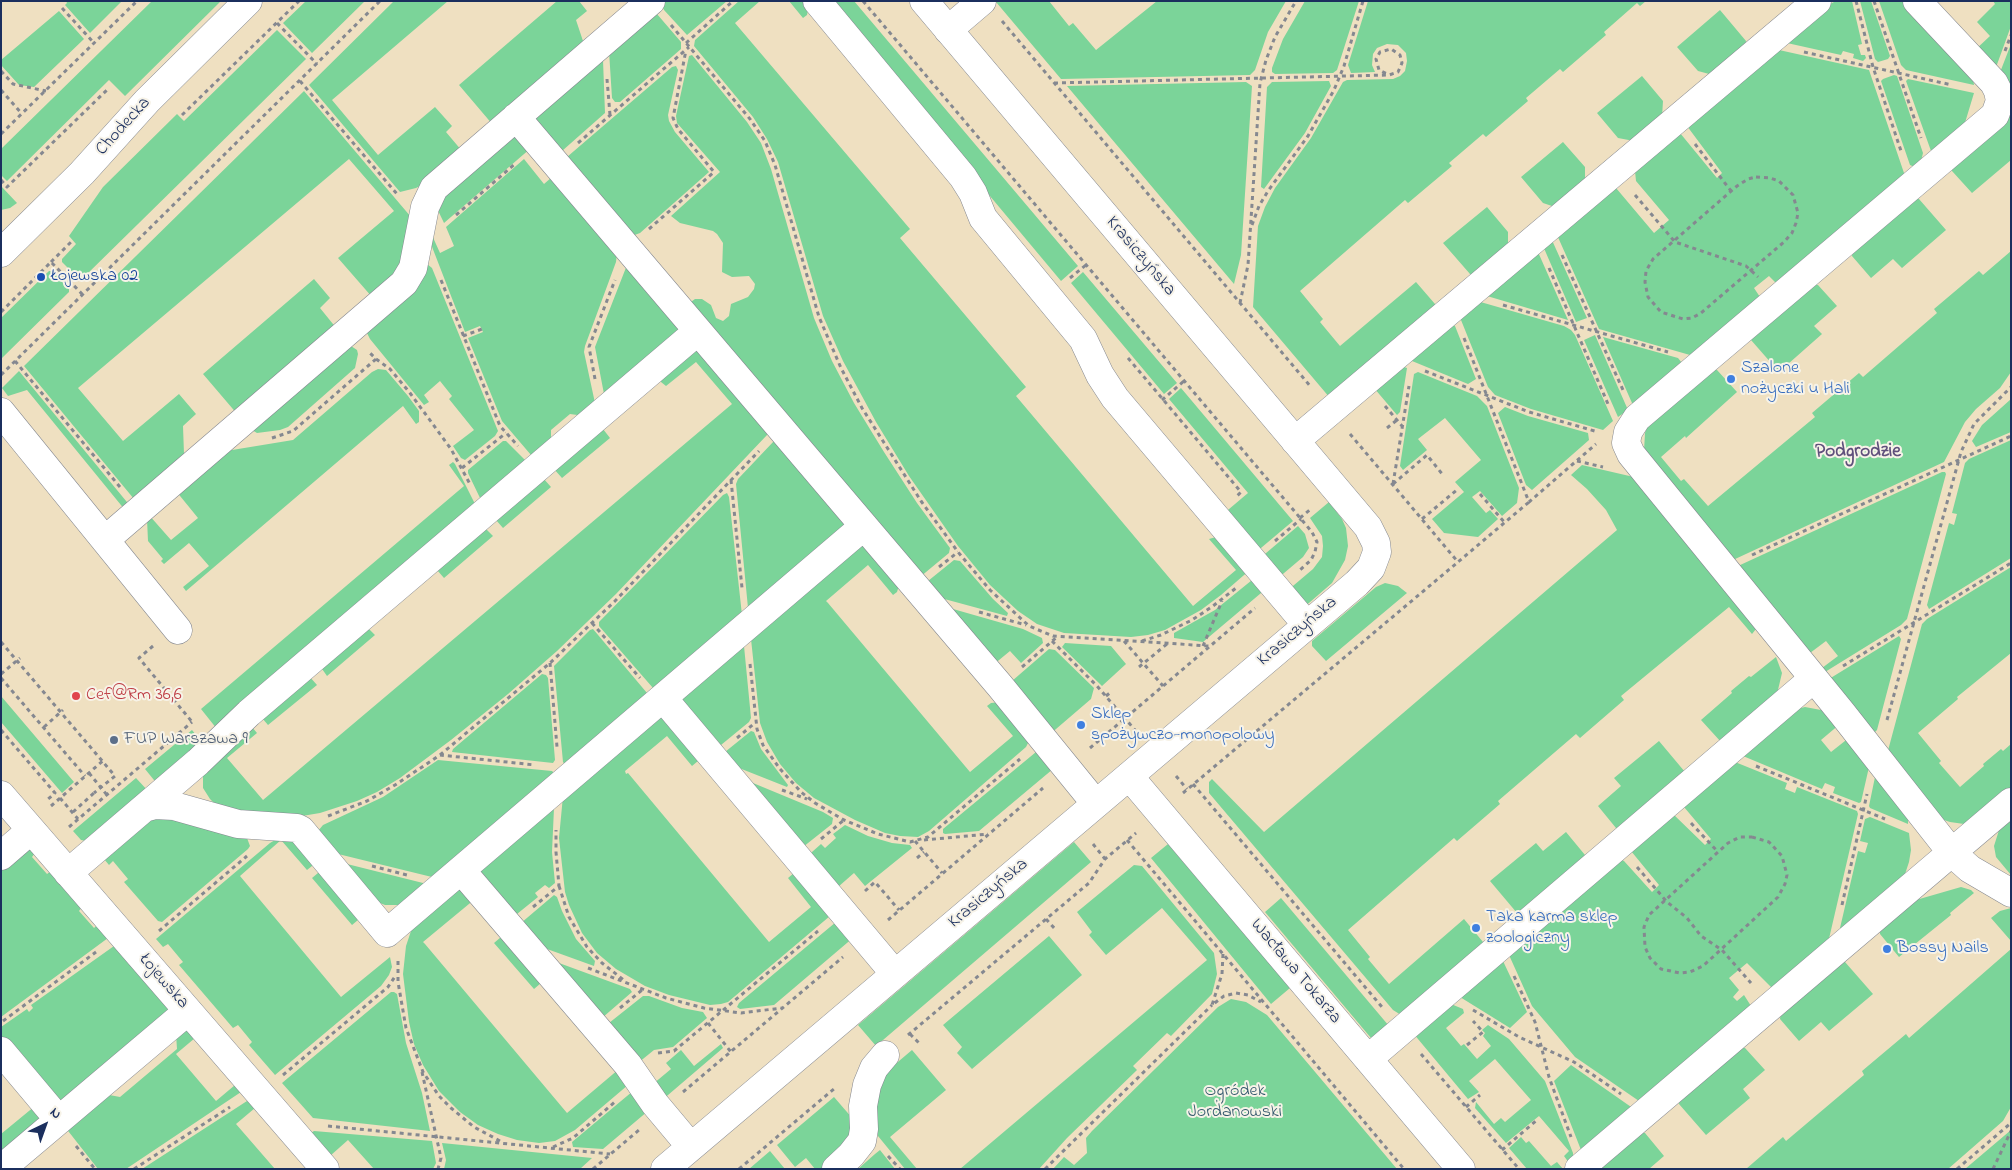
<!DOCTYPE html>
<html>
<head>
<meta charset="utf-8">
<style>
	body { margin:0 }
	#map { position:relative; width:2012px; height:1170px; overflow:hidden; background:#efe0c1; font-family:"Indie Flower",sans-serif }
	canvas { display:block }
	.frame { position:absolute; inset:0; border:2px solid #1b2f5e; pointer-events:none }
	.north { position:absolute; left:20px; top:1100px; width:50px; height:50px; -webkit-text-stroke:4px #f7f3e8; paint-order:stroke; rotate:42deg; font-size:14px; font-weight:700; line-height:20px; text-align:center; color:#1b2f5e }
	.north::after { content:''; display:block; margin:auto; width:18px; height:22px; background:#1b2f5e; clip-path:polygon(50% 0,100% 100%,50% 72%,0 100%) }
</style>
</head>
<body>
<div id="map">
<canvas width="2012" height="1170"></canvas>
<div class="frame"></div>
<div class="north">N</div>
</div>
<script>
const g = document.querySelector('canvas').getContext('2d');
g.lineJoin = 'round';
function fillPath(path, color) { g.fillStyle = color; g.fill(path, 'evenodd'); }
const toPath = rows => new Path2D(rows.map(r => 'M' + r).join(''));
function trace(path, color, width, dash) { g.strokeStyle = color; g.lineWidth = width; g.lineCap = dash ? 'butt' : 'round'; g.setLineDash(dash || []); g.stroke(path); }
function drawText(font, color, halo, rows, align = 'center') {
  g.font = font + ' "Indie Flower",sans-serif'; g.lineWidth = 4; g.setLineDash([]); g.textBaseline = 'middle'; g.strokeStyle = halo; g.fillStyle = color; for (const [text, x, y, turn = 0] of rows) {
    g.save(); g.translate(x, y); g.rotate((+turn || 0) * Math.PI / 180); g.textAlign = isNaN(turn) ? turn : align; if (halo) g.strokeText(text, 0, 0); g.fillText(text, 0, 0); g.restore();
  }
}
fillPath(toPath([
	[66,1,122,1,90,33,65,5,67,3],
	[152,1,221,1,125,96,109,80,7,181,1,175,1,149],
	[306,1,365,1,312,53,283,23],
	[394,1,448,1,332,100,378,155,435,107,452,126,446,132,462,151,424,184,416,188,400,192,309,85],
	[557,1,579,1,587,11,576,20,585,47,493,125,459,85],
	[665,1,727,1,687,35,664,10,663,8],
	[739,1,760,1,735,23,910,229,900,238,1026,387,1016,396,1193,606,1236,570,1209,539,1223,535,1251,569,1221,595,1201,610,1165,630,1148,635,1131,637,1064,633,1037,624,1018,611,990,585,958,546,909,476,876,422,843,361,823,316,778,162,767,139,753,117,694,46,695,40],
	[789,1,805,1,809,5,807,15,803,18],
	[834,1,854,1,1078,266,1061,281,918,110,922,106],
	[998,1,1049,1,1069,26,1073,23,1096,50,1157,1,1286,1,1268,32,1255,70,1250,75,1061,79,996,2],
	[1305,1,1359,1,1337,70,1333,73,1275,74,1272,72,1272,68,1283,39],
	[1368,1,1646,1,1640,6,1637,3,1604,32,1606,35,1563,72,1560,69,1526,98,1528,101,1486,137,1483,134,1449,163,1452,166,1408,203,1405,200,1300,291,1323,319,1320,322,1340,346,1416,282,1435,304,1435,309,1330,398,1253,307,1258,226,1265,207,1275,188,1311,138,1343,82,1347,80,1393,79,1400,76,1405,71,1407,61,1406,53,1398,45,1387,44,1377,48,1373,54,1372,65,1375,72,1351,73,1348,65],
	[1836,1,1852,1,1862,44,1858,45,1861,55,1865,55,1866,58,1863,61,1853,58,1854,54,1843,51,1841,55,1787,43,1828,5],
	[1860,1,1871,1,1890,56,1888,59,1878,62,1875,59],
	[1879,1,1907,1,1973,79,1974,85,1906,70,1901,65],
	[1993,1,2011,1,2011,26,1995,70,1974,51,1990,36,1977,22,1995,4],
	[1720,10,1746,41,1745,47,1713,75,1698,71,1677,47],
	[59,11,84,39,34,87,19,85,1,65,1,60],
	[657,14,681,42,681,49,620,102,615,102,612,98,609,51],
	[277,30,306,59,82,279,79,279,62,262,62,259,76,244,69,236,103,187,177,114,184,121],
	[2011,44,2011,87,1999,75],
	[1779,50,1869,70,1904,173,1903,180,1778,283,1775,282,1769,276,1754,288,1760,297,1690,355,1599,329,1557,235,1616,188,1654,233,1669,220,1636,181,1635,171,1680,133,1717,178,1722,173,1687,126],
	[692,55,747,122,761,143,771,169,814,318,832,361,854,403,884,452,917,503,950,548,949,553,920,577,688,304,695,299,702,299,711,305,716,318,723,321,729,316,731,304,748,297,754,289,755,284,749,276,732,277,722,272,723,243,717,234,713,231,680,223,671,216,720,172,677,123,676,116,689,56],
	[603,60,605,113,562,151,533,117],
	[676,66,678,70,668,115,669,121,675,132,709,172,640,233,632,236,567,157,672,67],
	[1894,75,1897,76,1923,153,1920,165,1917,168,1910,165,1881,81,1883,79],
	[1642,76,1663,101,1662,117,1634,141,1618,138,1597,113],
	[1908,79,1974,93,1964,126,1935,153,1931,151,1906,81],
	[1329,81,1331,86,1305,133,1264,189,1261,187,1267,87,1272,82],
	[1246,82,1252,86,1241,255,1234,284,1067,86],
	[304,91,411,217,403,265,372,297,338,258,394,211,349,159,78,388,123,441,179,394,196,414,183,426,184,454,134,499,24,366],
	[2011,115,2011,160,1972,193,1952,171,1952,165],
	[512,135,531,148,444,223,433,200],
	[1563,142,1585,167,1585,182,1555,207,1543,203,1521,177],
	[524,159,544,184,552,177,617,253,616,262,585,346,584,352,595,403,585,416,570,414,551,430,551,445,531,455,502,421,468,338,483,332,480,326,465,332,429,239,431,233,440,253,454,246,446,227],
	[1,186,17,203,10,208,1,210],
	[1913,198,1919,199,1946,230,1902,268,1893,259,1871,278,1852,256,1853,249],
	[1487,207,1508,232,1508,247,1475,275,1470,274,1443,243],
	[1551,238,1587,318,1576,322,1543,246],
	[2011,251,2011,372,2000,388,1976,409,1965,422,1944,462,1733,560,1644,451,1645,433,1647,427,1711,369,1717,370,1737,392,1686,438,1685,436,1661,457,1681,481,1684,479,1708,506,1815,417,1812,413,1859,373,1863,377,1937,313,1934,309,1979,271,1983,275],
	[1538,252,1568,320,1487,296],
	[427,264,432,268,498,431,495,436,465,460,461,458,453,446,474,430,449,399,452,396,440,381,424,395,429,402,424,405,370,339,367,333,367,329],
	[627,265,678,319,680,332,604,394,595,347],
	[49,271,52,271,69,289,69,292,1,359,1,318],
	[1083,272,1177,383,1164,394,1071,283],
	[314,279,330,298,320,308,337,329,238,415,203,374],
	[1811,284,1818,285,1837,306,1814,326,1822,334,1779,372,1751,340,1753,334],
	[1477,301,1564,326,1571,330,1575,335,1613,421,1603,430,1531,409,1495,395,1488,387,1461,320,1461,315],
	[1451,323,1455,326,1476,379,1468,384,1412,361,1409,358],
	[1595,335,1628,410,1618,417,1584,340],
	[1603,337,1678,358,1682,363,1635,405,1632,403],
	[351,346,357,350,358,354,355,368,288,427,280,430,257,433,252,430],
	[696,349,768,432,767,435,616,594,557,651,508,694,451,740,400,778,377,792,357,801,320,813,296,817,269,819,214,803,210,799,203,788,203,774,251,726,257,733,227,758,263,800,732,404,696,362,666,386,661,382,660,379],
	[1401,366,1407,368,1400,412,1397,415,1374,388],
	[378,369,386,370,408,396,419,411,419,422,416,424,403,406,186,591,183,587,209,566,189,543,164,564,161,561,163,559,148,541,147,519,149,515,171,540,198,518,176,491,226,451,293,440,372,372],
	[19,371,131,507,125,510,27,390,8,396,2,388],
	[1418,372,1477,396,1487,406,1519,488,1517,503,1502,516,1480,491,1472,497,1486,513,1490,510,1498,519,1478,537,1444,533,1432,519,1464,492,1455,482,1481,460,1445,418,1418,439,1427,450,1403,470,1400,466,1414,374],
	[1181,388,1293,521,1255,553,1222,515,1248,493,1169,399],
	[2011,399,2011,432,1976,447,1972,441,1982,425],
	[1505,407,1528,416,1588,433,1589,440,1532,490,1526,485,1498,413],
	[603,429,610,438,562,478,554,469],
	[2011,440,2011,558,1929,609,1927,605,1949,523,1954,525,1957,514,1952,513,1965,463,1969,459],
	[503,441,506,441,526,461,480,498,468,473,468,470],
	[774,441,848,524,748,608,736,484,738,479],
	[453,462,455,464,475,504,376,594,372,590,361,599,364,604,217,729,201,709,464,486,449,465],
	[1582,465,1638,478,1756,629,1752,634,1729,607,1621,696,1624,700,1580,738,1576,734,1498,801,1500,804,1457,841,1454,838,1348,930,1370,957,1368,959,1389,984,1464,919,1483,942,1483,946,1401,1015,1393,1010,1209,793,1209,782,1212,779,1264,832,1617,530,1606,510,1587,489,1571,475],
	[1942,472,1945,472,1946,474,1907,619,1901,625,1825,672,1818,671,1838,656,1826,641,1806,656,1738,566],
	[543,478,551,487,503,528,496,520],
	[727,493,729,497,742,615,653,688,599,626,599,622,723,495],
	[1329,502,1342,519,1346,528,1348,546,1345,560,1332,583,1302,609,1287,591,1313,569,1322,557,1323,546,1322,536,1310,518],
	[1298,526,1305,534,1309,548,1303,557,1277,579,1259,559],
	[485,528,493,536,444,578,437,570],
	[863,541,900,582,897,592,893,595,868,565,826,601,828,603,970,772,1013,736,987,706,991,703,1001,702,1029,741,1026,747,929,831,918,837,900,836,885,833,855,820,814,798,796,783,780,764,767,742,760,723,751,639],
	[954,560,960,561,993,599,1008,613,1007,616,937,597,928,581],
	[2011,567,2011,653,1957,697,1958,699,1918,733,1941,761,1939,763,1960,787,1984,766,1983,764,2001,749,2003,751,2011,744,2011,788,1972,821,1964,824,1950,822,1941,819,1886,758,1922,624,1927,619],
	[1257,576,1267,588,1203,642,1174,638,1174,633,1215,610],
	[1385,583,1398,586,1407,593,1326,661,1312,646,1312,641,1376,587],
	[953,609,1023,629,1042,638,1043,643,1021,663,1010,651,993,665,950,610],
	[368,628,375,635,327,676,320,666],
	[593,629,647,693,566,766,563,762,554,666,590,630],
	[1899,636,1901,639,1877,730,1873,734,1829,679],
	[1065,643,1111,646,1126,664,1102,686,1062,647],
	[744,646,751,718,749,722,721,745,679,696],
	[1049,649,1055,650,1094,688,1091,699,1049,735,1012,681],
	[1776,657,1782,673,1777,694,1721,742,1701,720,1732,693,1731,691,1749,676,1751,677],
	[542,674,546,675,548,678,555,760,553,763,452,752,453,749],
	[309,676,317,685,268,725,262,718],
	[1,696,74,782,62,793,1,722],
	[1805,707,1821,710,1831,715,1840,724,1821,740,1831,752,1850,737,1869,767,1861,802,1859,803,1833,793,1835,787,1825,783,1822,789,1743,756,1797,709],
	[661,714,698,761,692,766,667,736,625,771,626,774,628,773,769,942,811,907,788,878,794,873,830,916,728,1002,721,1004,710,1005,669,995,645,986,616,969,597,953,582,933,569,905,565,892,559,838,563,796],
	[192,730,204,745,158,785,145,769],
	[751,731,754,732,761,749,788,785,787,787,729,764,725,752],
	[1659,741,1685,772,1621,828,1616,828,1598,806,1621,786,1614,778],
	[1036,752,1053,769,979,831,945,834,943,833,943,829],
	[438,760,552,771,555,774,436,878,334,853,318,831,323,825,383,797],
	[1735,762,1787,783,1785,789,1795,793,1797,787,1857,811,1858,814,1828,943,1772,988,1747,963,1729,978,1739,990,1733,997,1737,1001,1744,995,1751,1006,1639,1101,1575,1057,1532,1006,1509,955,1620,859,1624,861,1652,892,1659,885,1631,851,1673,814,1705,845,1711,839,1684,807],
	[1875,777,1908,816,1908,824,1870,808,1869,806],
	[136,778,149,792,86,841,81,840,73,831],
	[753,783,823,812,833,818,832,824,803,847,751,784],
	[554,808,552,852,555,883,549,888,545,885,535,893,538,897,517,914,478,874,480,865],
	[162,815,247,838,250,846,248,849,162,922,158,921,124,882,128,879,113,861,109,865,104,859,138,825],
	[2011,815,2011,875,1996,857,1994,846,2000,827],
	[1870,817,1909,833,1911,850,1909,862,1905,874,1843,930,1840,928,1858,851,1865,853,1868,843,1860,841,1865,819],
	[845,825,868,836,892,843,910,845,912,848,865,886,854,873,838,887,810,856,812,852,821,844,825,848,836,838,833,834],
	[1566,832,1585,855,1583,861,1521,914,1517,913,1490,881,1536,843,1543,851],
	[280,837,294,838,313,859,312,866,307,870,281,840,240,876,341,997,390,957,392,967,389,975,381,986,275,1075,249,1045,252,1042,238,1025,233,1028,179,965,183,962,168,944,163,947,156,939,270,843],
	[1074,842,1091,862,876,1046,858,1025],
	[1168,844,1290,988,1271,1004,1151,858],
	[28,846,35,853,32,857,47,874,51,871,82,907,79,911,94,928,97,925,108,938,1,1017,1,867],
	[347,864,423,883,424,884,403,905,385,905,380,903],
	[1134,865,1142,866,1214,953,1217,974,1212,994,1171,1036,1167,1033,1133,1066,1137,1070,1067,1138,1039,1169,960,1169,1207,960,1162,908,1106,955,1089,935,1092,932,1077,912],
	[324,872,358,913,358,920,352,925,312,878,318,873],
	[460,881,475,899,423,942,425,944,567,1113,619,1069,628,1085,575,1130,555,1141,539,1143,517,1140,498,1134,478,1125,460,1112,439,1091,423,1065,414,1044,409,1022,403,974,406,946,411,931],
	[1961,887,1971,890,1974,893,1950,913,1951,915,1899,957,1880,934,1880,927,1916,900],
	[554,895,557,897,562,911,576,939,595,961,594,966,536,945,521,923],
	[1281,898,1389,1026,1378,1035,1371,1038,1265,912],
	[2011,908,2011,941,1991,918,2000,911],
	[836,922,854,937,774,1005,740,1009,737,1007,739,1003],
	[1049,936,1082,975,972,1069,957,1053,962,1047,943,1025],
	[501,937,541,983,534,989,494,943],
	[114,946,169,1008,166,1019,71,1099,59,1102,1,1040,1,1027,27,1009,29,1012,33,1008,31,1005],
	[2011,949,2011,1107,2003,1121,1948,1169,1746,1169,1783,1137,1786,1141,1864,1075,1862,1071,1906,1034,1909,1038],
	[1503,961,1527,1012,1510,1028,1460,997],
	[1837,962,1845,962,1873,994,1829,1031,1821,1022,1799,1041,1780,1019,1781,1011],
	[559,963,630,989,632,992,602,1018,556,964],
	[391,992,394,992,397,994,406,1043,422,1093,430,1131,313,1118,282,1083],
	[643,996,649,996,682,1008,703,1012,707,1018,673,1047,654,1050,638,1063,609,1023],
	[1231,999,1246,1002,1267,1015,1397,1169,1053,1169,1064,1157,1074,1165,1087,1153,1086,1138,1092,1131,1218,1007],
	[1451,1004,1463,1009,1464,1013,1446,1028,1461,1046,1464,1044,1477,1059,1491,1046,1483,1036,1485,1033,1482,1030,1488,1025,1509,1039,1545,1081,1573,1153,1573,1157,1569,1163,1564,1156,1569,1151,1539,1116,1506,1143,1475,1108,1476,1102,1494,1124,1501,1118,1505,1122,1531,1100,1495,1059,1469,1081,1479,1092,1468,1099,1413,1033],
	[186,1030,195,1038,176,1054,216,1101,235,1085,241,1092,126,1169,98,1169,65,1127,104,1094,120,1097,177,1049,176,1034],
	[721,1044,723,1048,661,1101,653,1084,671,1069,666,1063,681,1050,694,1066],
	[1737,1047,1745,1048,1765,1070,1743,1089,1750,1098,1706,1135,1679,1104,1680,1097],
	[912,1050,946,1090,890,1137,917,1169,905,1169,878,1136,870,1098,886,1072],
	[1571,1065,1634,1109,1581,1150,1554,1081],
	[633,1091,648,1111,603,1149,573,1147,572,1142],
	[834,1097,853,1119,847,1148,823,1169,815,1169,806,1158,795,1167,777,1145],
	[247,1101,255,1108,236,1124,275,1169,142,1169],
	[35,1106,41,1120,1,1157,1,1134],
	[2011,1130,2011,1169,1965,1169],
	[314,1131,432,1141,436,1163,433,1169,374,1169,348,1140,330,1156,311,1133],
	[1638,1132,1645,1133,1664,1156,1649,1169,1594,1169],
	[1521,1137,1526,1143,1529,1141,1551,1166,1557,1162,1563,1169,1527,1169,1509,1148],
	[442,1143,592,1158,580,1169,444,1169,446,1160],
	[880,1150,895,1169,858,1169,875,1154],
	[770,1151,785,1169,749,1169]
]), '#7bd499');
const street = toPath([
	[817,1,963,177,973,193,983,218,1083,339,1100,375,1115,398,1307,625],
	[1917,1,1994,83,1998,91,2000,101,1995,115,1637,418,1628,432,1626,443,1631,454,1842,713,1952,853,1970,869,2011,893],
	[948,30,982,1],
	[516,117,1000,686,1096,804],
	[1,412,178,630],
	[1295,441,1817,1],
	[105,540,404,283,413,268,425,207,434,188,651,1],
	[663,698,895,974],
	[1129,776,1461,1169],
	[1,795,325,1169],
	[144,808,155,805,174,806,238,824,297,828,301,830,387,933,864,526],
	[1,856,31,830],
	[461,870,628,1065,655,1104,691,1147],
	[68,873,198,762,249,713,698,331],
	[1,1051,59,1120],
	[1368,1059,1813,679],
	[1,1169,188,1011],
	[665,1169,1357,583,1371,568,1377,552,1376,543,1368,527,924,1],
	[836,1169,851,1155,862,1141,864,1129,863,1106,867,1085,874,1068,885,1055],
	[1579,1169,2011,802]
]);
const secondary = toPath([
	[1,253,82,173,147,101,248,1]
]);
trace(street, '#858890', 29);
trace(secondary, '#858890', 29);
trace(toPath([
	[863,1,1312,532,1317,542,1315,552,1311,560,1300,570],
	[1856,1,1873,67,1902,154],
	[1874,1,1921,138],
	[62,8,94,43],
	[1002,21,1311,387],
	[277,23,317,64],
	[671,25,750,119,765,141,775,165,819,317,841,368,862,408,921,501,958,552,990,590,1029,626,1053,636,1210,646],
	[686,43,733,1],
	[2005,51,2011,35],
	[1804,52,1952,85],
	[1,71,13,84,46,91],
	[607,79,610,115],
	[300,81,397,194],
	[1054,83,1389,75,1398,72,1402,63,1400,55,1391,49,1380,52,1376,59,1379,70,1389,75],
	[1,90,22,114],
	[182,115,299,1],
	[1,134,137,1],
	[578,143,689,47],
	[1695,144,1731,191],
	[1756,177,1770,178,1779,181,1793,195,1798,213,1796,223,1792,233,1784,242,1701,313,1692,318,1683,319,1661,312,1648,297,1645,282,1646,271,1653,259,1737,186,1748,179,1756,177],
	[1,180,7,187,109,88],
	[1635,195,1675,242,1746,266,1758,277],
	[456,215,516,163],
	[1252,225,1259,206,1268,191,1308,136,1334,90,1344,66,1363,1],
	[649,229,714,172,678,129,673,118,686,50],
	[1562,255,1623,390],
	[51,262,71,242],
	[1549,268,1608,404],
	[1070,278,1086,265],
	[441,280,500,426,518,446],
	[1240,303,1248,265,1260,83,1266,60,1275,37,1296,1],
	[1503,305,1668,352],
	[1,312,51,262,83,295],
	[463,336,482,329],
	[1464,338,1529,502,1596,444],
	[1128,358,1241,492,1237,496],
	[376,359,390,369,410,393,451,449,471,486],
	[15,361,120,487],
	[1425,371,1529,412,1598,432],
	[1,375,380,1],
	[595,379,589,347,615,280],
	[1162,400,1184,381],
	[1385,406,1402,426],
	[1387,428,1397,420],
	[1350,434,1458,562,1529,502],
	[272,438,293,431,376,359,370,353],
	[1577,461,1603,467],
	[462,468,506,433],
	[731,480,742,588],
	[1393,484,1409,386],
	[1393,484,1427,455,1443,475],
	[1480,494,1505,523],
	[1300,518,1312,508],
	[1422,519,1458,489],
	[1275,541,1301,519],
	[1752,555,2011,436],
	[939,567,958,552],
	[979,612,1026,625],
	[592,623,640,678],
	[1052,641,1097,686,1135,730],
	[1124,641,1163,686],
	[1142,641,1161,635,1192,620,1213,606,1236,588],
	[153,646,139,658,193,723],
	[1203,646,1222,601],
	[550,663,557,747],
	[750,664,757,729,763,745,780,769,801,792,815,803,844,820,878,834,910,842,928,837,1020,759],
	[1843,666,2011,563],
	[1022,667,1057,637],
	[1139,667,1167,644],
	[1,674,20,658],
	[1,678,85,776],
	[1106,696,1111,692],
	[1887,720,1961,452,1974,424,2011,387],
	[44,727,63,710],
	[1,730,55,793,46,801],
	[737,738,756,722],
	[1090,748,1255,608],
	[440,755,550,663,615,601,759,451],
	[1756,766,1885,819],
	[89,773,107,795],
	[1176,776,1187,789],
	[1193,784,1382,1007],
	[782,790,807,799],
	[1183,793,1458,562],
	[60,798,78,819],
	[51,806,105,759],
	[73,812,94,793],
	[328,816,367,801,395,785,440,755,535,765],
	[1691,823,1718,852],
	[69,827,192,722],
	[1752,837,1769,842,1782,856,1787,875,1785,884,1778,897,1703,966,1690,972,1680,973,1661,969,1650,958,1645,947,1644,927,1649,915,1728,843,1740,837,1752,837],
	[821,839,844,820],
	[924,840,988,834],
	[1127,840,1404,1169],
	[915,841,942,873],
	[1093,844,1105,859],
	[917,858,924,852],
	[372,866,407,875],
	[1637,867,1667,902,1687,918,1701,936,1722,950,1751,983],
	[559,886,569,917,587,947,602,963,625,981],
	[865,891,875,882,899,910],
	[1842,905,1867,794],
	[533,907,559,886,556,852,556,830],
	[1046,919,1056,930],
	[888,920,1043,788],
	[159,931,247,856],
	[1223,954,1222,974,1212,1005,1224,996,1236,993,1248,995,1261,1002],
	[398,961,398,982,406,1028,423,1072,439,1096,451,1108,474,1127,500,1141],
	[588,968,666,998,704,1008,741,1013,782,1008],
	[1514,976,1535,1022,1549,1077,1571,1137],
	[620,1008,642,990],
	[1473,1010,1519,1037,1574,1062,1621,1094],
	[3,1021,96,952],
	[708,1023,731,1052],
	[910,1034,920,1044],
	[908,1035,1089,883,1105,859,1136,833],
	[1467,1045,1483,1032,1473,1021],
	[658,1053,674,1051,818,931],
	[1421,1054,1519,1169],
	[422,1072,441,1158,438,1169],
	[283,1075,388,987,396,975],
	[683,1092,843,957],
	[1466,1107,1480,1095],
	[328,1126,610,1154],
	[76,1146,95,1169],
	[553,1147,573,1138,616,1101],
	[1502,1150,1537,1120],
	[888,1156,900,1169],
	[134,1169,230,1107],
	[593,1169,639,1130],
	[739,1169,835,1088],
	[1045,1169,1212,1005],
	[1957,1169,2011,1123],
	[1993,1169,2011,1131]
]), '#858890', 3, [4, 4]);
trace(street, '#fff', 28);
trace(secondary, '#fff', 28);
trace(toPath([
	[1,642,115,776,94,793]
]), '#858890', 3, [4, 4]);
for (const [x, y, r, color] of [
	[41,277,5,"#1a4fb4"],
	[1731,379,5,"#3f7fe0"],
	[76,696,5,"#e0444e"],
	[1081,725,5,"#3f7fe0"],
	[114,740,5,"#5c6f8a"],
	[1476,928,5,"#3f7fe0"],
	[1887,949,5,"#3f7fe0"]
]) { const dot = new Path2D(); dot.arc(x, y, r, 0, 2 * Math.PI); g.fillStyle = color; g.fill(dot); trace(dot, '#f7f3e8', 2); }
drawText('18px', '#1b2f5e', '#f7f3e8', [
	["Chodecka",124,127,-48],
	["Krasiczyńska",1140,257,50],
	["Krasiczyńska",1298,632,-40],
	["Krasiczyńska",989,894,-40],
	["Wacława Tokarza",1295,972,50],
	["Łojewska",163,982,49]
]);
drawText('18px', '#164399', '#f7f3e8', [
	["Łojewska 02",51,277]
], 'left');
drawText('18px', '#366cbe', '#f7f3e8', [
	["Szalone",1741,369],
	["nożyczki u Hali",1741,390],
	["Sklep",1091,715],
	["spożywczo-monopolowy",1091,736],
	["Taka karma sklep",1486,918],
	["zoologiczny",1486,939],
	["Bossy Nails",1897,949]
], 'left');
drawText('18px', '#be3a42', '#f7f3e8', [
	["Cef@Rm 36,6",86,696]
], 'left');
drawText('18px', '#4e5e75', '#f7f3e8', [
	["FUP Warszawa 9",124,740]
], 'left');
drawText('18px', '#33586d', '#f7f3e8', [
	["Ogródek",1235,1092],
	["Jordanowski",1235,1113]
]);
drawText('bold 19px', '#5f507c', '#f7f3e8', [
	["Podgrodzie",1858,453]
]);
</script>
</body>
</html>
